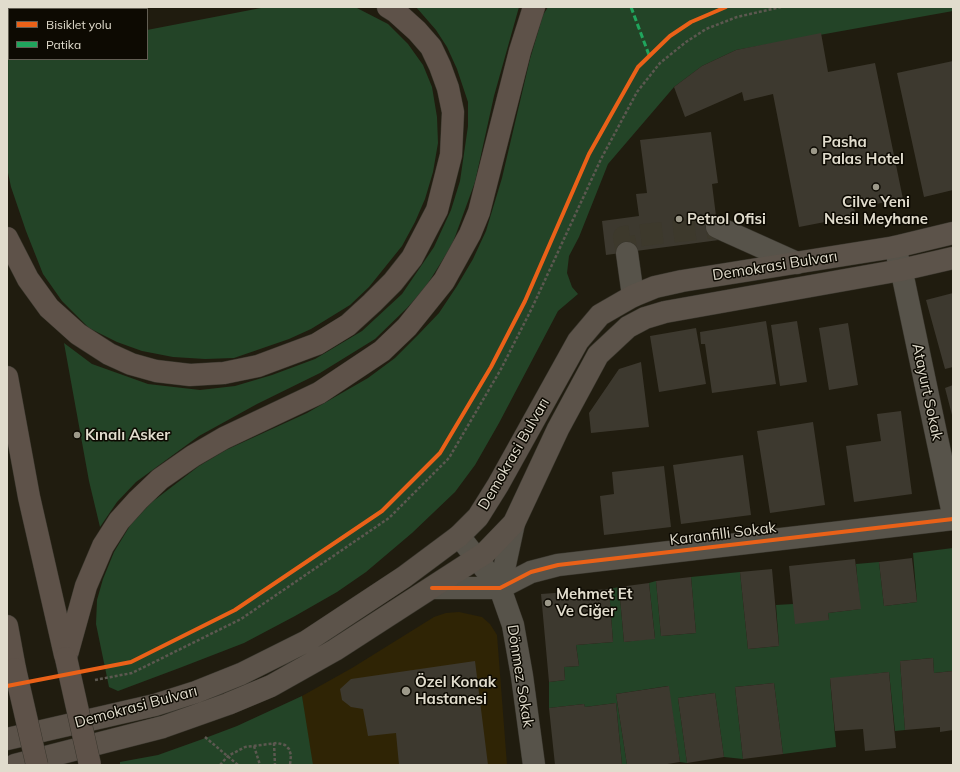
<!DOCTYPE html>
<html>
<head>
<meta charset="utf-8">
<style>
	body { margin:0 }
	#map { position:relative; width:960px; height:772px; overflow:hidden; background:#201c0f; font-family:Mulish,sans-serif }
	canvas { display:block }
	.frame { position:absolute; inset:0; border:8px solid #e1dccd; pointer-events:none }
	.legend { position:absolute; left:8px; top:8px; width:140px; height:52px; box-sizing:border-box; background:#0d0a02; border:1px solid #625e53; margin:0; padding:5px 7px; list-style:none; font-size:12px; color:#e1dccd }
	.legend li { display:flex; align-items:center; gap:8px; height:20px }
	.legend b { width:20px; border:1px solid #625e53 }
</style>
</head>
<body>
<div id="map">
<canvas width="960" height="772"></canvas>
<div class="frame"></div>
<ul class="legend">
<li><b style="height:5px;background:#ea6118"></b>Bisiklet yolu</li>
<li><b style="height:5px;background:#20a55d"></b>Patika</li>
</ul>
</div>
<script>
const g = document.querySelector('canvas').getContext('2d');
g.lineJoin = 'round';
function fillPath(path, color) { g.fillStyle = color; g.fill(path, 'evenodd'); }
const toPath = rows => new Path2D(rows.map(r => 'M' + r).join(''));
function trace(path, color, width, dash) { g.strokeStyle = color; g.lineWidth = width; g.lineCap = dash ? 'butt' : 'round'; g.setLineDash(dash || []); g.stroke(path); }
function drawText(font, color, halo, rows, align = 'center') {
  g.font = font + ' Mulish,sans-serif'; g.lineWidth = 3; g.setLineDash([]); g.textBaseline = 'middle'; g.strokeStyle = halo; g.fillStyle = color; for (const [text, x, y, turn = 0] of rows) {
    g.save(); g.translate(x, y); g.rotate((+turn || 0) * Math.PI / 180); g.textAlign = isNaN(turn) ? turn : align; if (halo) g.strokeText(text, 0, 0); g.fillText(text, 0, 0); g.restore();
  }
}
fillPath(toPath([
	[459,612,482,617,490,624,497,635,507,765,310,765,302,696,352,668,434,617,446,613]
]), '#2f2405');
fillPath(toPath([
	[266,7,355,7,388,24,408,44,423,65,432,87,437,117,438,143,433,172,425,199,415,222,402,246,369,287,350,305,311,329,289,339,234,358,205,359,173,357,142,351,117,342,89,328,62,301,43,274,26,231,11,187,7,168,7,56,9,56,9,59,147,59,147,30],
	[416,7,519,7,494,96,475,182,452,245,425,288,407,308,375,339,320,373,257,404,199,436,136,482,117,502,100,527,89,481,64,343,92,364,148,384,200,390,235,386,272,375,315,359,362,331,402,294,434,247,451,210,460,181,468,126,468,102,457,69,447,47,436,30],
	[548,7,953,7,953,11,736,50,702,66,674,87,608,164,579,237,569,256,567,273,572,287,578,294,558,311,499,423,475,465,455,492,412,533,366,572,337,592,295,616,244,643,182,667,118,691,109,687,96,624,97,600,103,579,114,552,131,524,152,502,199,466,226,450,307,413,368,378,395,358,418,335,439,313,457,286,473,259,486,231,502,178,530,59,543,15],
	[953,548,953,671,934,673,933,658,900,661,905,730,895,731,889,672,830,679,836,747,783,754,774,683,735,687,743,759,724,757,715,693,678,698,687,763,680,762,668,686,616,694,627,765,622,765,616,703,585,707,584,704,549,708,549,682,565,680,564,667,579,666,576,645,613,642,609,589,619,587,624,642,655,638,649,583,656,581,661,636,696,633,691,577,740,572,748,649,779,646,776,605,793,604,829,620,828,613,860,609,856,564,879,562,884,606,917,602,913,553],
	[302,696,313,765,120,765,120,762,158,755,200,740,237,726]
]), '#234427');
fillPath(toPath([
	[821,33,828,72,875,63,903,199,854,208,856,216,799,227,773,94,744,101,742,92,685,117,674,87,702,66,736,50],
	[953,61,953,190,924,197,897,73],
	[711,132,718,183,712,184,719,240,606,255,602,221,639,216,636,194,647,193,640,140],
	[953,293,953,367,945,369,926,300],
	[766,321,776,384,712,393,705,344,701,344,700,332],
	[797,321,807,382,780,386,771,325],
	[848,323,858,385,829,390,819,328],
	[696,328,706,384,659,392,650,336],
	[641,362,649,427,591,433,589,413,619,369],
	[953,385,953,415,952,415,945,388],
	[901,411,912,494,854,502,846,446,881,441,877,414],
	[813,422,825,505,770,513,757,431],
	[743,455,751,515,681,524,673,465],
	[664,466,671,527,604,535,600,496,614,494,612,472],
	[912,558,917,602,884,606,879,562],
	[855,559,861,609,828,613,829,620,795,624,789,566],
	[772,569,779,646,748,649,740,572],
	[691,577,696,633,661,636,656,581],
	[649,583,655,639,624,642,619,587],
	[609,589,613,642,576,645,579,666,564,667,565,680,549,682,541,594],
	[933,658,934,673,953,671,953,730,940,732,940,727,905,730,900,661],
	[475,661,488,765,399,765,396,733,368,736,363,709,351,707,342,700,340,689,351,679],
	[889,672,896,748,865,751,863,729,835,731,830,678],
	[774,683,783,754,743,759,735,687],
	[669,686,680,762,661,765,627,765,616,694],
	[715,693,724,757,687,763,678,698],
	[616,703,622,765,555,765,549,708,584,704,585,707]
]), '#3d392f');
trace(toPath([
	[627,253,624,237,717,227]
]), '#3d392c', 22, [22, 11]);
const minor = toPath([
	[717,227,797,263],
	[895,247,904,282,953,514],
	[627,253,633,296],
	[459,536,500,588,513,625,522,676,534,765],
	[432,588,500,588,531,572,558,565,953,519],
	[500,588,514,523]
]);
const major = toPath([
	[7,739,155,705,196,692,241,674,307,641,404,577,459,536,478,517,498,485,578,341,600,315,633,296,655,287,682,281,895,247,953,233],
	[15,765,163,727,228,704,271,686,335,650,485,553,514,523,558,429,598,355,628,327,645,318,665,312,901,270,953,258]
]);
const highway = toPath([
	[56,9,67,7],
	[7,18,9,17],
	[7,238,28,279,49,308,78,334,109,354,131,364,156,371,190,375,224,373,258,366,317,344,348,325,372,303,393,282,412,258,437,210,451,155,453,112,448,88,440,66,431,47,417,31,396,12,388,7],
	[7,377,29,497,65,655],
	[7,626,15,669],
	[66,658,86,586,103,546,119,521,138,500,160,479,193,456,224,438,319,393,382,351,407,327,444,281,470,234,479,212,520,51,534,7]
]);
trace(minor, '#39362d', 23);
trace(major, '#39362d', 23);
trace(highway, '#39362d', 23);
trace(toPath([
	[95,680,132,673,241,619,389,518,449,458,501,369,532,308,601,159,637,92,660,63,686,42,706,29,737,17,781,7],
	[205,737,238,765],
	[274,743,275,765],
	[254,746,260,765],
	[220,765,228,756,245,747,277,743,285,745,289,749,291,755,290,765]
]), '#5c5850', 2.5, [3, 2]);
trace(minor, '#57534a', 22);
trace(major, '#5c534a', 22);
trace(highway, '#5e5249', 22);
const highwayBridge = toPath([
	[66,658,90,765],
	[15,669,37,765]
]);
trace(highwayBridge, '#39362d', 23, []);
trace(highwayBridge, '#5e5249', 22);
trace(toPath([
	[631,7,649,55]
]), '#20a55d', 3, [6, 3]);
trace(toPath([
	[432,588,500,588,531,572,558,565,953,519],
	[7,686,131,662,235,610,382,511,440,453,491,367,525,301,589,154,638,67,670,36,691,22,726,7]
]), '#ea6118', 4);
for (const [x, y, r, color] of [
	[814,151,4,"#9d998a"],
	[876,187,4,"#9d998a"],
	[679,219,4,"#9d998a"],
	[77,435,4,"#9d998a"],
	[548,603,4,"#9d998a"],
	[406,691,5,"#9d998a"]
]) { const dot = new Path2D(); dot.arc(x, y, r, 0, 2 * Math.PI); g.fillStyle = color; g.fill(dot); trace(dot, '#0d0a02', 1.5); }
drawText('bold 15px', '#e1dccd', '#0d0a02', [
	["Pasha",822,142],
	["Palas Hotel",822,159],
	["Cilve Yeni",876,202,"center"],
	["Nesil Meyhane",876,219,"center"],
	["Petrol Ofisi",687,219],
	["Kınalı Asker",85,435],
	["Mehmet Et",556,594],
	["Ve Ciğer",556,611],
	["Özel Konak",415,682],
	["Hastanesi",415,699]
], 'left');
drawText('15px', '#e1dccd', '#0d0a02', [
	["Demokrasi Bulvarı",775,266,-9],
	["Atayurt Sokak",927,392,78],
	["Demokrasi Bulvarı",514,454,-60],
	["Karanfilli Sokak",723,534,-7],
	["Dönmez Sokak",520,676,81],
	["Demokrasi Bulvarı",136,707,-15]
]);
</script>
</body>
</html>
